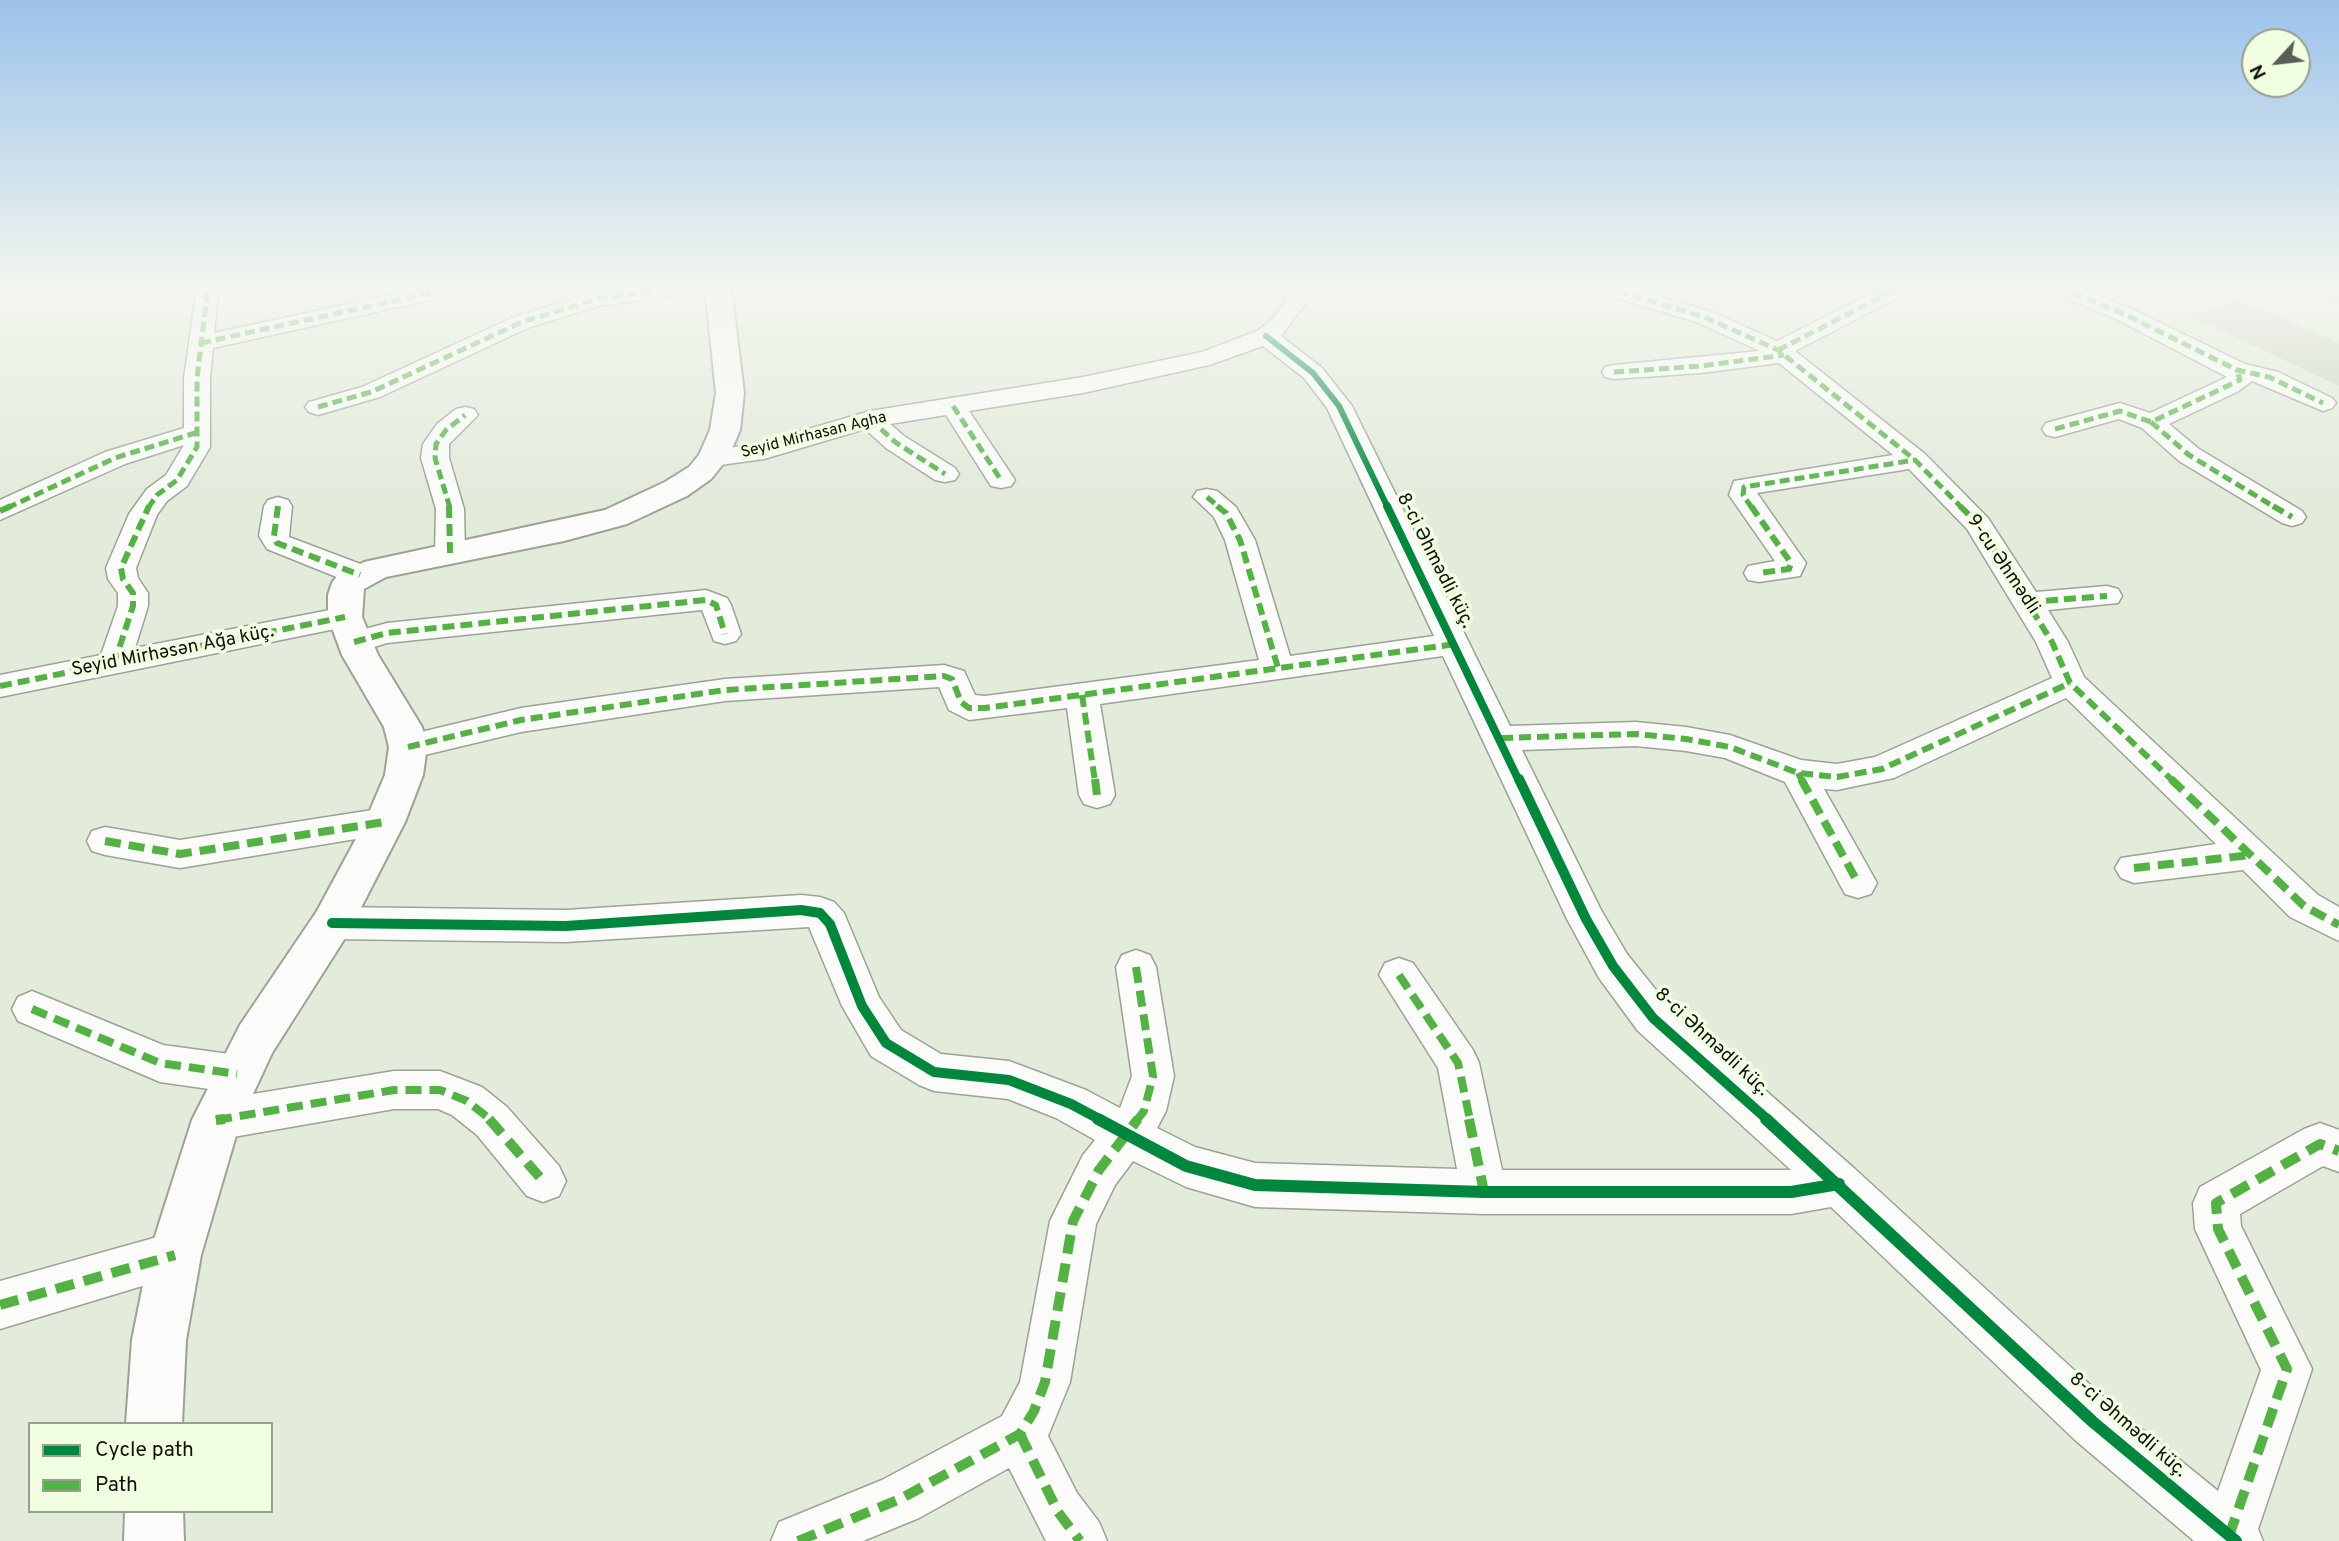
<!DOCTYPE html>
<html>
<head>
<meta charset="utf-8">
<style>
	body { margin:0 }
	#map { position:relative; width:2339px; height:1541px; overflow:hidden; background:#e3ebdb; font-family:Overpass,sans-serif }
	canvas { display:block }
	.legend { position:absolute; left:28px; top:1422px; width:245px; height:91px; box-sizing:border-box; background:#f1fee2; border:2px solid #97a08c; margin:0; padding:9px 12px; list-style:none; font-size:21px; color:#0f130a }
	.legend li { display:flex; align-items:center; gap:14px; height:35px }
	.legend b { width:35px; border:2px solid #97a08c }
	.north { position:absolute; left:2241px; top:28px; width:70px; height:70px; box-sizing:border-box; background:#f1fee2; border:2px solid #97a08c; border-radius:50%; rotate:243deg; font-size:19px; font-weight:700; line-height:28px; text-align:center; color:#0f130a }
	.north::after { content:''; display:block; margin:auto; width:24px; height:32px; background:#595f53; clip-path:polygon(50% 0,100% 100%,50% 72%,0 100%) }
</style>
</head>
<body>
<div id="map">
<canvas width="2339" height="1541"></canvas>
<ul class="legend">
<li><b style="height:9px;background:#00873e"></b>Cycle path</li>
<li><b style="height:9px;background:#54b144"></b>Path</li>
</ul>
<div class="north">N</div>
</div>
<script>
const g = document.querySelector('canvas').getContext('2d');
g.lineJoin = 'round';
function fillPath(path, color) { g.fillStyle = color; g.fill(path, 'evenodd'); }
const toPath = rows => new Path2D(rows.map(r => 'M' + r).join(''));
function trace(path, color, width, dash) { g.strokeStyle = color; g.lineWidth = width; g.lineCap = dash ? 'butt' : 'round'; g.setLineDash(dash || []); g.stroke(path); }
function drawText(font, color, halo, rows, align = 'center') {
  g.font = font + ' Overpass,sans-serif'; g.lineWidth = 7; g.setLineDash([]); g.textBaseline = 'middle'; g.strokeStyle = halo; g.fillStyle = color; for (const [text, x, y, turn = 0] of rows) {
    g.save(); g.translate(x, y); g.rotate((+turn || 0) * Math.PI / 180); g.textAlign = isNaN(turn) ? turn : align; if (halo) g.strokeText(text, 0, 0); g.fillText(text, 0, 0); g.restore();
  }
}
fillPath(toPath([
	[2300,287,2339,287,2339,304],
	[2238,299,2339,343,2339,386,2191,316]
]), '#ccd2c6');
const minor = toPath([
	[197,287,219,287,214,333,427,287,447,287,450,291,439,298,213,348,210,378,210,447,187,486,167,501,157,515,136,568,138,578,148,593,148,606,135,648,345,607,356,610,361,617,356,624,345,627,0,697,0,675,101,655,118,606,118,593,108,579,106,568,129,514,147,489,166,475,184,445,125,464,0,520,0,500,105,452,184,428,184,378,197,287],
	[637,287,696,287,685,294,599,306,530,327,380,397,318,415,309,412,305,407,309,402,362,387,514,317,596,292,637,287],
	[1296,287,1318,287,1281,336,1322,368,1352,406,1510,726,1636,722,1686,727,1730,735,1801,760,1837,764,1875,757,2052,678,2036,642,1967,529,1909,469,1757,493,1806,563,1800,576,1759,582,1748,580,1744,573,1748,566,1775,561,1729,495,1734,481,1893,455,1779,363,1701,373,1614,379,1605,377,1602,372,1605,367,1614,365,1760,351,1696,322,1596,292,1593,287,1627,287,1712,312,1777,341,1884,287,1912,287,1909,292,1795,351,1925,454,1988,518,2036,592,2107,586,2118,589,2122,596,2118,603,2048,610,2068,642,2084,677,2318,895,2339,907,2339,941,2290,917,2243,870,2134,883,2121,878,2115,868,2121,858,2216,844,2066,698,1894,778,1837,790,1824,789,1877,883,1871,894,1858,898,1845,894,1785,782,1725,758,1686,751,1636,746,1522,750,1601,910,1627,954,1668,1005,1855,1169,2111,1404,2218,1491,2261,1370,2195,1229,2193,1203,2200,1187,2304,1129,2320,1123,2339,1130,2339,1172,2323,1166,2240,1214,2241,1226,2312,1369,2258,1529,2263,1541,2194,1541,2075,1440,1831,1207,1791,1214,1484,1214,1255,1207,1186,1187,1133,1161,1115,1185,1096,1224,1070,1382,1048,1436,1077,1493,1099,1522,1107,1541,1046,1541,1009,1468,919,1518,863,1541,771,1541,779,1522,882,1480,1002,1416,1020,1382,1050,1221,1083,1155,1095,1140,1056,1118,1008,1099,934,1091,919,1085,871,1056,842,1006,809,927,566,942,332,939,318,934,313,923,318,912,332,907,566,910,801,895,820,897,834,902,844,913,879,997,901,1030,941,1054,1009,1061,1086,1090,1120,1108,1132,1076,1116,967,1122,955,1136,950,1150,955,1156,967,1174,1076,1166,1111,1157,1128,1195,1147,1255,1163,1457,1169,1438,1068,1379,975,1385,963,1399,958,1413,963,1473,1050,1479,1063,1502,1170,1791,1170,1638,1031,1599,978,1567,919,1443,656,1100,704,1115,795,1110,804,1097,808,1084,804,1079,795,1067,708,969,720,949,710,939,687,725,701,521,732,408,759,396,756,391,747,396,738,521,708,725,679,944,665,964,671,975,695,985,696,1259,660,1225,540,1214,517,1193,497,1197,491,1207,489,1217,491,1236,507,1255,540,1290,656,1434,636,1327,408,1304,378,1263,346,1209,365,1083,393,969,411,1015,480,1011,486,1001,488,991,486,946,415,890,424,904,436,955,468,959,474,955,480,945,482,935,480,886,448,865,429,764,459,713,466,703,464,699,458,703,452,761,443,870,411,1083,377,1202,352,1257,331,1272,320,1296,287],
	[2048,287,2078,287,2130,308,2245,364,2278,372,2332,398,2336,403,2332,408,2323,411,2252,381,2237,392,2169,424,2199,449,2302,511,2306,517,2302,523,2292,526,2282,523,2179,461,2142,428,2119,419,2055,437,2046,435,2042,429,2046,423,2120,403,2150,413,2227,377,2114,318,2051,292,2048,287],
	[465,407,474,409,478,415,449,444,449,458,464,509,465,553,460,559,450,562,440,559,435,553,436,509,421,458,423,444,437,424,456,409,465,407],
	[278,497,288,500,292,506,289,537,371,568,375,575,371,582,360,584,349,582,267,549,259,536,264,506,268,500,278,497],
	[706,590,727,598,731,605,741,634,736,641,725,644,714,641,702,610,387,643,354,653,343,649,338,642,343,635,387,623,706,590],
	[385,808,398,812,403,822,398,832,180,868,105,855,92,851,87,841,92,831,105,827,180,840,385,808],
	[32,991,163,1045,237,1055,252,1061,258,1074,252,1087,237,1093,160,1082,18,1021,12,1009,18,997,32,991],
	[394,1071,440,1071,482,1087,507,1107,559,1166,566,1181,559,1196,543,1202,527,1196,477,1135,452,1115,438,1109,394,1109,216,1140,201,1134,194,1120,201,1106,216,1100,394,1071],
	[175,1232,192,1239,199,1255,192,1271,0,1329,0,1281,175,1232]
]);
const tertiary = toPath([
	[705,287,731,287,744,393,740,430,728,458,711,479,687,496,627,524,564,541,386,577,364,589,362,617,378,655,422,727,427,747,423,775,405,822,347,935,272,1053,240,1122,201,1255,186,1340,182,1424,126,1424,132,1340,149,1255,192,1120,240,1025,317,911,365,822,385,775,389,747,384,727,342,655,328,617,328,595,332,583,337,576,364,562,605,510,665,482,689,467,699,455,710,430,716,393,705,287],
	[125,1511,183,1511,184,1541,124,1541,125,1511]
]);
trace(minor, '#9ca296', 3);
trace(tertiary, '#9ca296', 4);
fillPath(minor, '#fbfcfa');
fillPath(tertiary, '#fbfcfa');
trace(toPath([
	[1604,287,1704,317,1778,350,1915,460,1962,508],
	[1866,287,1882,295],
	[2059,287,2122,313,2237,370,2269,377,2323,403],
	[201,343,439,291],
	[1778,350,1901,287],
	[1614,372,1701,366,1784,355],
	[953,406,1001,480],
	[318,407,371,392,522,322,596,299,685,287],
	[870,419,895,442,945,474],
	[2151,422,2189,455,2276,508],
	[2055,429,2120,411,2151,422,2240,380,2237,370],
	[1207,497,1220,508],
	[7,508,115,458,195,433],
	[148,508,157,495,177,480,197,447,197,378,208,287],
	[450,508,435,458,436,444,446,430,465,415],
	[1752,508,1743,495,1744,487,1915,460]
]), '#54b144', 5, [10, 5]);
trace(toPath([
	[278,506,274,536,277,543,360,575],
	[449,506,450,553],
	[1217,506,1226,513,1240,540,1278,668],
	[1751,506,1791,563,1789,569,1759,573],
	[1960,506,1978,524,2052,642,2070,683,2173,781],
	[2273,506,2292,517],
	[0,511,11,506],
	[2028,602,2107,596],
	[354,642,387,633,706,600,716,605,725,634],
	[114,664,133,606,133,593,123,579,121,568,149,506],
	[0,686,345,617],
	[1082,695,1095,781],
	[1501,738,1636,734,1686,739,1730,747,1798,773,1837,777,1882,769,2070,683],
	[408,747,521,720,725,690,944,676,952,679,961,702,969,708,985,708,1456,644],
	[1798,773,1802,781]
]), '#54b144', 6, [12, 6]);
trace(toPath([
	[1095,779,1097,795],
	[1801,779,1858,883],
	[2171,779,2304,906,2339,925],
	[105,841,180,854,385,822],
	[2134,868,2251,855],
	[1136,967,1153,1076,1144,1111,1137,1120],
	[1399,975,1458,1063,1470,1120],
	[32,1009,160,1063,237,1074],
	[216,1120,394,1090,440,1090,467,1101,491,1120]
]), '#54b144', 8, [16, 8]);
trace(toPath([
	[489,1119,543,1181],
	[1469,1119,1484,1192],
	[216,1120,225,1119],
	[0,1305,175,1255],
	[1020,1434,1058,1512,1080,1541],
	[2229,1536,2287,1369,2218,1229,2216,1203,2320,1144,2339,1151],
	[798,1541,900,1499,1020,1434,1034,1411,1045,1382,1073,1221,1099,1170,1138,1119]
]), '#54b144', 10, [19, 10]);
trace(toPath([
	[1266,336,1313,373,1339,406,1388,508]
]), '#00873e', 6);
trace(toPath([
	[1387,506,1519,781]
]), '#00873e', 8);
trace(toPath([
	[1519,779,1586,919,1613,966,1653,1018,1768,1120],
	[332,923,566,926,801,910,820,913,830,924,862,1006,886,1043,934,1072,1009,1080,1071,1104,1101,1120]
]), '#00873e', 10);
trace(toPath([
	[1098,1119,1186,1166,1255,1185,1484,1192,1791,1192,1839,1184],
	[1766,1119,2093,1422,2236,1541]
]), '#00873e', 12);
const sky = g.createLinearGradient(0, 0, 0, 502);
sky.addColorStop(0, '#9cc2eb');
sky.addColorStop(0.57, '#f2f6ef');
sky.addColorStop(1, '#f2f6ef00');
g.fillStyle = sky;
g.fillRect(0, 0, 2339, 502);
drawText('16px', '#0f130a', '#f1fee2', [
	["Seyid Mirhasan Agha",814,436,-14]
]);
drawText('19px', '#0f130a', '#f1fee2', [
	["8-ci Əhmədli küç.",1434,561,63],
	["9-cu Əhmədli",2002,565,56],
	["Seyid Mirhəsən Ağa küç.",173,652,-11],
	["8-ci Əhmədli küç.",1711,1043,43],
	["8-ci Əhmədli küç.",2127,1426,41]
]);
</script>
</body>
</html>
